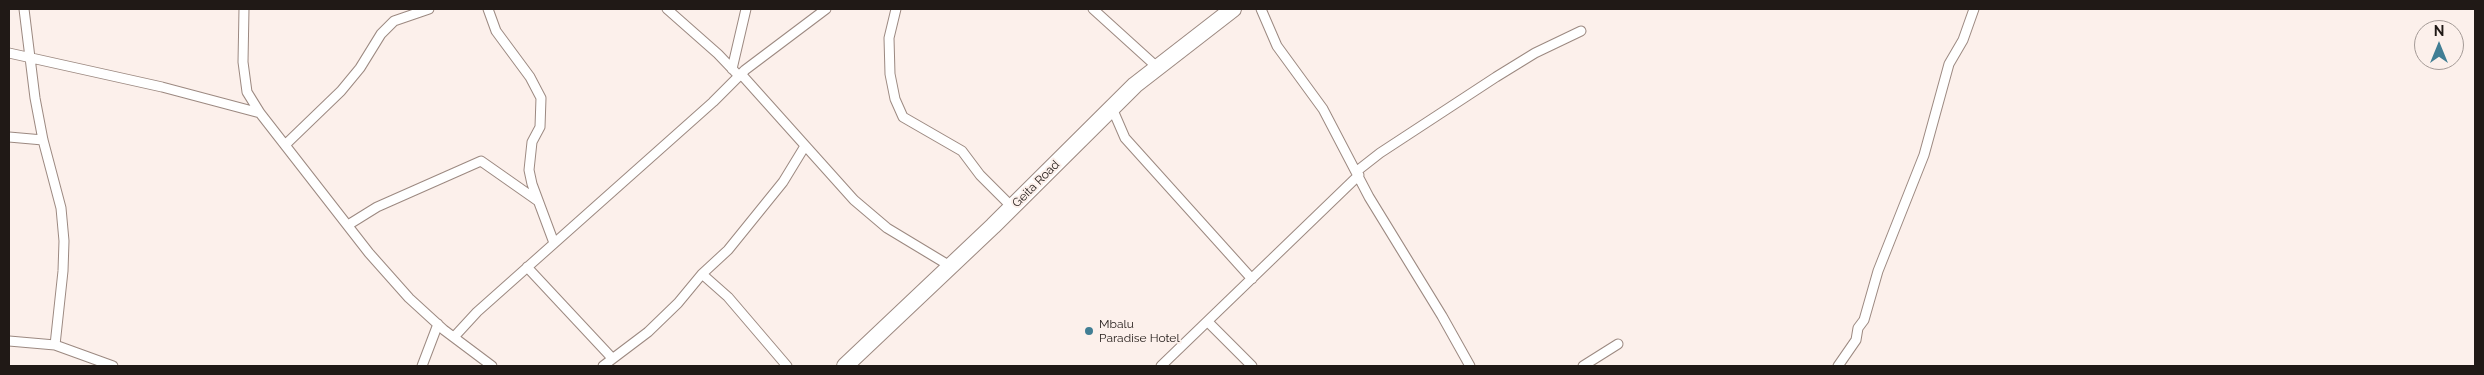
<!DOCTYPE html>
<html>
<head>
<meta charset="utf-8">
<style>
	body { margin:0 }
	#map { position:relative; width:2484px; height:375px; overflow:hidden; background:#fcf0eb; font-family:Raleway,sans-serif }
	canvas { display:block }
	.frame { position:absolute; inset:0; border:10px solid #201916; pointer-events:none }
	.north { position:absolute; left:2414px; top:20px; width:50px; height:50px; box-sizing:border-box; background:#fcf0eb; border:1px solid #a49a96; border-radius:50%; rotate:0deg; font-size:14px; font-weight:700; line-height:20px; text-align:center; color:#201916 }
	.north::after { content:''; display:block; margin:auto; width:18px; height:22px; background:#417e94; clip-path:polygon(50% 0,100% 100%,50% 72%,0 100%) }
</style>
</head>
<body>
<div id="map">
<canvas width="2484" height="375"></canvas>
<div class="frame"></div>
<div class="north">N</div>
</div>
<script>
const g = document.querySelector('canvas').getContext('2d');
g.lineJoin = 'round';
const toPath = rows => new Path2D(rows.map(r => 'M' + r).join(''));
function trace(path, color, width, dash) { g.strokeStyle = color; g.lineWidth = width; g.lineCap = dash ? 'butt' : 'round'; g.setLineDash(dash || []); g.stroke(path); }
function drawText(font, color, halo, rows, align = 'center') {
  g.font = font + ' Raleway,sans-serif'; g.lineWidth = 4; g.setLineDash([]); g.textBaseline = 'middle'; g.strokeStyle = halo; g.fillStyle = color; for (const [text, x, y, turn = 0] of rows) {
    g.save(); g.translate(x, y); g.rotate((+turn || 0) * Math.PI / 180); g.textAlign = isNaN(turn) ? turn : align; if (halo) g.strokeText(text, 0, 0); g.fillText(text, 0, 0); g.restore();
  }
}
const street = toPath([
	[24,9,35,98,43,140,61,208,64,241,63,271,55,345],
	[244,9,243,62,247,92,260,113,369,253,409,298,444,330,492,366],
	[488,9,496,31,530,77,541,98,540,127,532,142,529,170,532,184,554,243],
	[667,9,718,54,739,76],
	[896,9,889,38,890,74,895,99,903,117,962,151,980,175,1012,207],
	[1093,9,1157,67],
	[1261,9,1277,46,1323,109,1369,197,1442,316,1470,366],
	[9,53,162,87,260,113],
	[732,69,746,9],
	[741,74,854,200,887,228,950,266],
	[1112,108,1125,138,1252,279],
	[9,137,43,140],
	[285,145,341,91,360,68,381,34,394,21,429,9],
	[1357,171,1380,153,1496,77,1535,53,1581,31],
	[348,225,377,207,481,161,538,201],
	[527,267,612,358],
	[702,274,728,297,787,366],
	[1208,322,1252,366],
	[454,337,477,312,713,102,745,70,826,9],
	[9,341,55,345,113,366],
	[422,366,438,324],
	[603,366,648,332,678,303,702,274,728,250,783,182,805,146],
	[1161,366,1359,175],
	[1583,366,1618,344],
	[1838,366,1856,340,1858,328,1864,320,1878,271,1924,155,1949,64,1963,40,1974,9]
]);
const highway = toPath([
	[845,366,993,226,1135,85,1233,9]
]);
trace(street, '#9c8981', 11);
trace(highway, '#9c8981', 18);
trace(street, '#fff', 9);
trace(highway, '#fff', 16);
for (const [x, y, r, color] of [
	[1089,331,5,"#417e94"]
]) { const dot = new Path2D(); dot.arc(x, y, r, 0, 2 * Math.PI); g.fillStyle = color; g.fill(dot); trace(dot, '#fcf0eb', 2); }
drawText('12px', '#201916', '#fcf0eb', [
	["Geita Road",1036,184,-45]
]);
drawText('12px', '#201916', '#fcf0eb', [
	["Mbalu",1099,324],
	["Paradise Hotel",1099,338]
], 'left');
</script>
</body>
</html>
